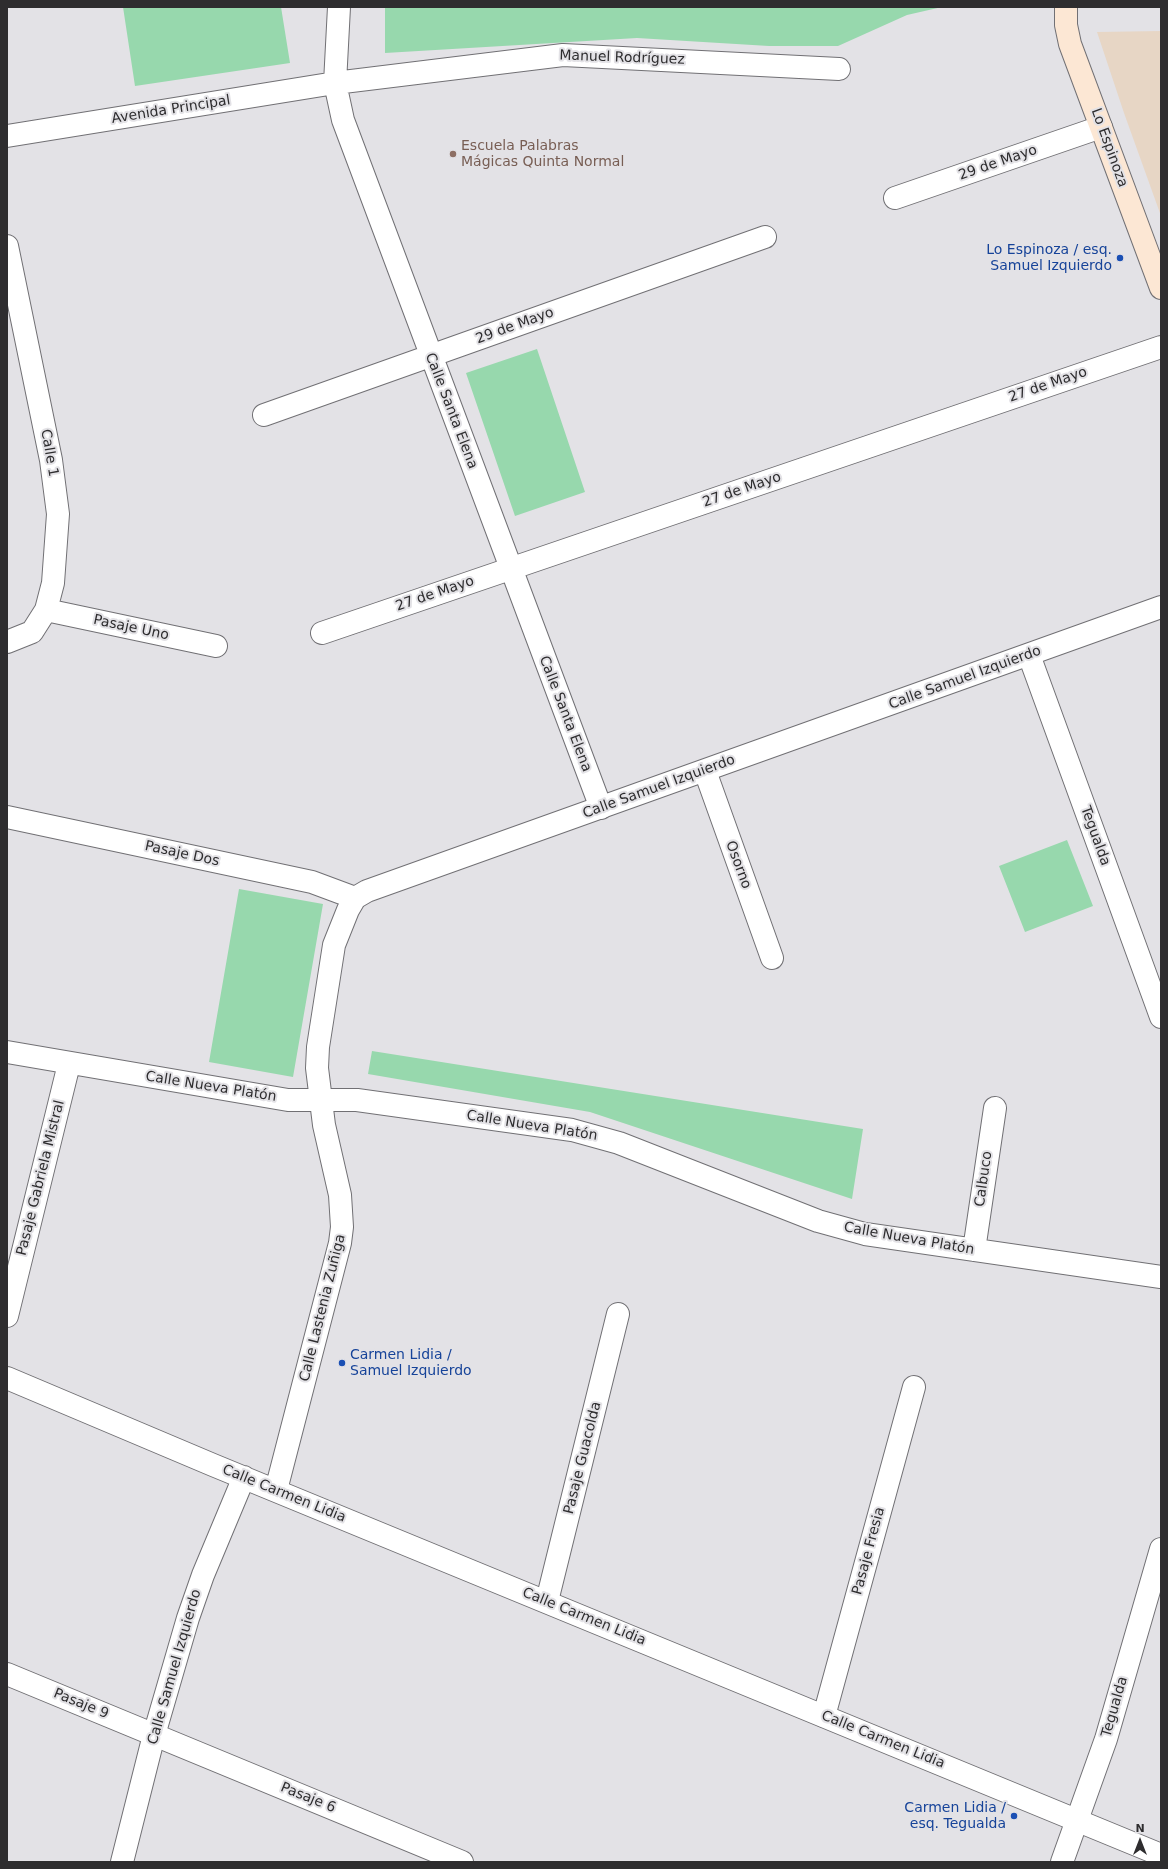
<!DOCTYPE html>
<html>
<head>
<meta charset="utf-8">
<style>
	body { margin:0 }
	#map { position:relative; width:1168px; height:1869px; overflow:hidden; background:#e3e2e6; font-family:"DejaVu Sans",sans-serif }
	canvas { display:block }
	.frame { position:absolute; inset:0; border:8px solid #2e2d2f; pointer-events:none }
	.north { position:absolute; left:1120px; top:1821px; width:40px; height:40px; -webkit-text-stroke:3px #e3e2e6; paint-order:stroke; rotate:0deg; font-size:11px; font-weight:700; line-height:16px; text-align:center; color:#2e2d2f }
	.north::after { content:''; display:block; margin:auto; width:14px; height:18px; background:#2e2d2f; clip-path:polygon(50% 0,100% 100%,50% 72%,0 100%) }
</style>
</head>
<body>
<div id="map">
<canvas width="1168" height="1869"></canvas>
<div class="frame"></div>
<div class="north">N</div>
</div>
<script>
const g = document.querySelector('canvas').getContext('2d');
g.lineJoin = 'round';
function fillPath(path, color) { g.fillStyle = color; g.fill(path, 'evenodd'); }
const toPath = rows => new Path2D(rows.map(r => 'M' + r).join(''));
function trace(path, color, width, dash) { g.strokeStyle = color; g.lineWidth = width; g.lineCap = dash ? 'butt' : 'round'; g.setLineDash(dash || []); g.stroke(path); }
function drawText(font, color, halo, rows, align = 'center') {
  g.font = font + ' "DejaVu Sans",sans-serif'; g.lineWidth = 4; g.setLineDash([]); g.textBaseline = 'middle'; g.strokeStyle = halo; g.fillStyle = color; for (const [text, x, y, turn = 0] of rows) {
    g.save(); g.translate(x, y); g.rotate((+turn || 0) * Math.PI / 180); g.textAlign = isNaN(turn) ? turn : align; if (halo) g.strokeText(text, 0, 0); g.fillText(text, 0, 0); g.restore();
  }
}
fillPath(toPath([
	[1161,31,1161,216,1124,113,1097,32]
]), '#e7d6c5');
fillPath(toPath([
	[123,7,281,7,290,63,135,86],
	[385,7,942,7,907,15,838,46,769,46,637,38,385,53],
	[537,349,585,492,515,516,466,373],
	[1067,840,1093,906,1025,932,999,866],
	[239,889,323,904,293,1077,209,1062],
	[372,1051,863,1129,852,1199,590,1112,368,1074]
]), '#97d8ad');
const minor = toPath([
	[339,7,335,83,343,120,601,808],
	[7,136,335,83,563,55,839,69],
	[895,198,1101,127],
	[7,246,51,460,58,514,53,583,46,610,32,632,7,642],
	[264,415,765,237],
	[46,610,216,646],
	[322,633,1161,347],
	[1029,655,1161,1017],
	[705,771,772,958],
	[7,817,312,882,355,898],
	[7,1052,288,1100,357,1100,572,1130,619,1143,818,1221,865,1234,1161,1277],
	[974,1250,995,1108],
	[7,1316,69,1064],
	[547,1601,618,1314],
	[7,1674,462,1862],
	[824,1716,914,1387],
	[1062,1862,1106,1739,1161,1549]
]);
const tertiary = toPath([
	[7,1378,213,1465,1161,1855],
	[276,1490,340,1243,342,1227,340,1195,324,1125,317,1068,318,1047,334,945,348,910,355,898,367,891,1161,607],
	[122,1862,154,1735,188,1618,203,1575,244,1477]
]);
const secondary = toPath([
	[1066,7,1066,25,1070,44,1161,288]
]);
trace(minor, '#717074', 24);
trace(tertiary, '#717074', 24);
trace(secondary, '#717074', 24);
trace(minor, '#fff', 22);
trace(tertiary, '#fff', 22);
trace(secondary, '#fce7d4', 22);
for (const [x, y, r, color] of [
	[453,154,4,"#8d6e63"],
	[1120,258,4,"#1a4fb4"],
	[342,1363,4,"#1a4fb4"],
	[1014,1816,4,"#1a4fb4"]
]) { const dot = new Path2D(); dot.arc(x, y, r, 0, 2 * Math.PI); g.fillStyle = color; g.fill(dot); trace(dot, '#e3e2e6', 1.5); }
drawText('14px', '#2e2d2f', '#e3e2e6', [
	["Manuel Rodríguez",622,58,2],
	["Avenida Principal",171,110,-9],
	["Lo Espinoza",1109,148,70],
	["29 de Mayo",998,163,-19],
	["29 de Mayo",515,326,-20],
	["27 de Mayo",1048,385,-19],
	["Calle Santa Elena",451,411,69],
	["Calle 1",49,453,80],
	["27 de Mayo",742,490,-19],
	["27 de Mayo",435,594,-19],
	["Pasaje Uno",131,628,12],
	["Calle Samuel Izquierdo",965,678,-20],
	["Calle Santa Elena",565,714,69],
	["Calle Samuel Izquierdo",659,787,-20],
	["Tegualda",1095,836,70],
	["Pasaje Dos",182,854,12],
	["Osorno",738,865,70],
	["Calle Nueva Platón",211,1087,9],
	["Calle Nueva Platón",532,1126,9],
	["Pasaje Gabriela Mistral",41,1178,-76],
	["Calbuco",984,1179,-82],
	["Calle Nueva Platón",909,1239,10],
	["Calle Lastenia Zuñiga",323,1308,-76],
	["Pasaje Guacolda",583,1458,-76],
	["Calle Carmen Lidia",284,1494,22],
	["Pasaje Fresia",869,1551,-75],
	["Calle Carmen Lidia",584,1617,22],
	["Calle Samuel Izquierdo",175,1667,-74],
	["Pasaje 9",81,1704,22],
	["Tegualda",1115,1707,-74],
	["Calle Carmen Lidia",883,1740,22],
	["Pasaje 6",308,1798,22]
]);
drawText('14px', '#785e54', '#e3e2e6', [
	["Escuela Palabras",461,146],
	["Mágicas Quinta Normal",461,162]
], 'left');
drawText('14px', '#164399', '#e3e2e6', [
	["Lo Espinoza / esq.",1112,250],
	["Samuel Izquierdo",1112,266],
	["Carmen Lidia /",350,1355,"left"],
	["Samuel Izquierdo",350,1371,"left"],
	["Carmen Lidia /",1006,1808],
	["esq. Tegualda",1006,1824]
], 'right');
</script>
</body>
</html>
